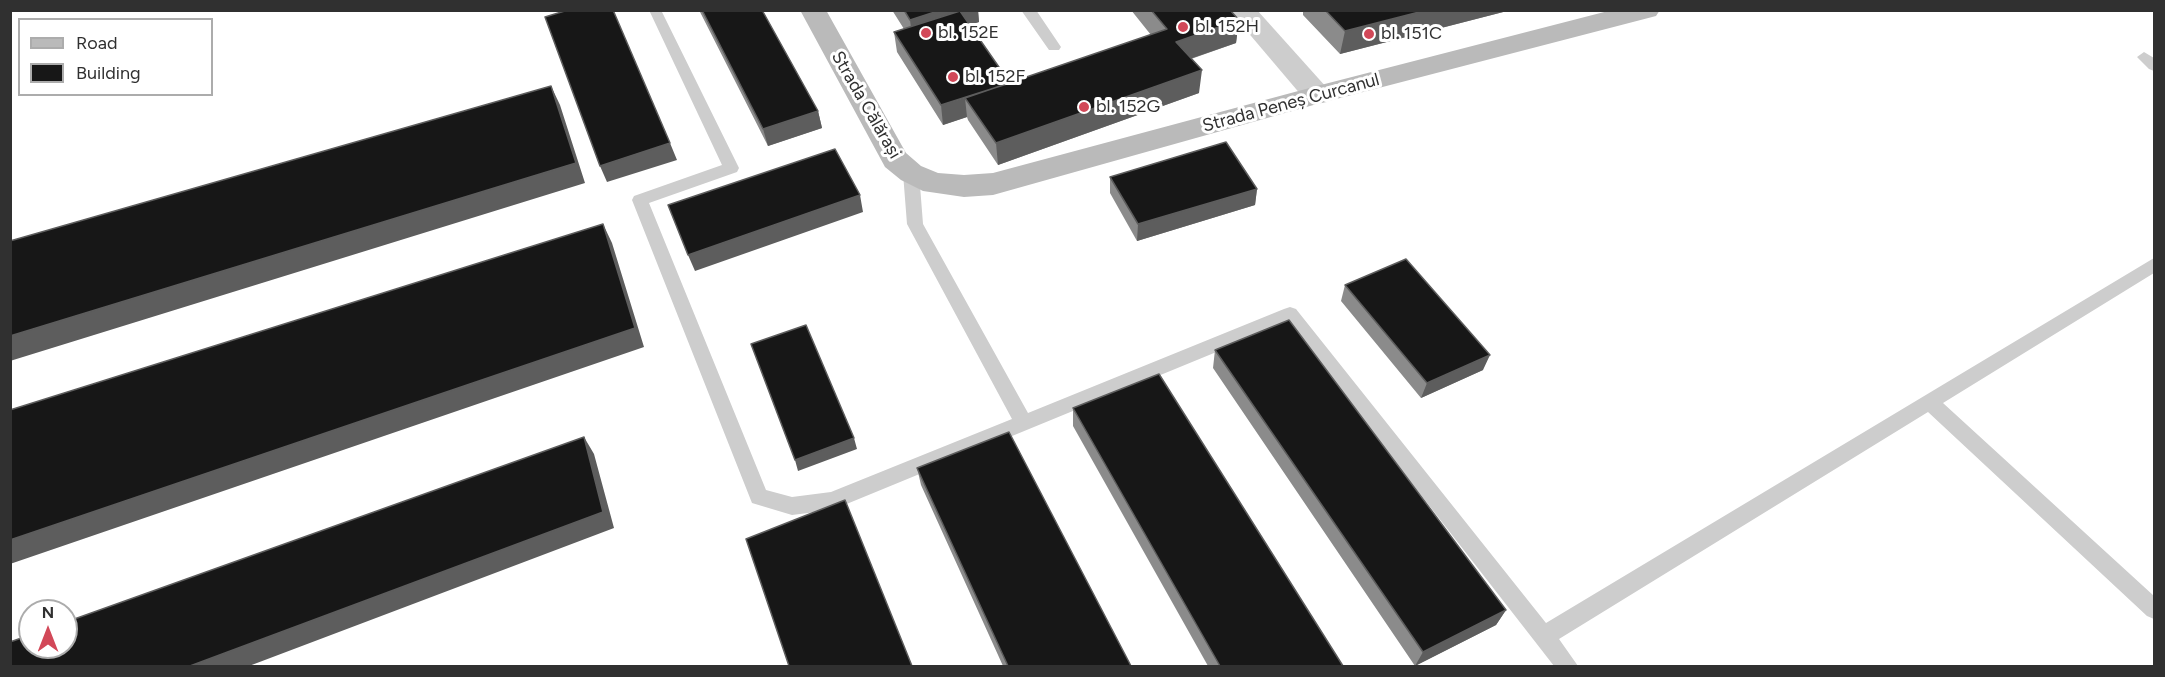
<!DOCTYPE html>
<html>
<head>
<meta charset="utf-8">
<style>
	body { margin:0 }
	#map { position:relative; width:2165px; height:677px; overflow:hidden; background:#fff; font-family:Figtree,sans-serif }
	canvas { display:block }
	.frame { position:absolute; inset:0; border:12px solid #303030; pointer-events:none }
	.legend { position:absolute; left:18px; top:18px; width:195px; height:78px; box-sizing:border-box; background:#fff; border:2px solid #acacac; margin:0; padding:8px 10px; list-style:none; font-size:18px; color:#303030 }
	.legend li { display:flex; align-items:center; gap:12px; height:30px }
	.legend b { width:30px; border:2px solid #acacac }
	.north { position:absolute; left:18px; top:599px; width:60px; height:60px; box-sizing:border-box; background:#fff; border:2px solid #acacac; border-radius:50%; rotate:0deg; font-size:16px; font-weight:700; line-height:24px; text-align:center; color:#303030 }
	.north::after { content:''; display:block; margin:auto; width:21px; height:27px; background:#d24858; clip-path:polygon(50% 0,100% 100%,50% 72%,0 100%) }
</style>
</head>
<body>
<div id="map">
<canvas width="2165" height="677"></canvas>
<div class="frame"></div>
<ul class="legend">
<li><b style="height:8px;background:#bababa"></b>Road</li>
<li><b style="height:16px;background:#171717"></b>Building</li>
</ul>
<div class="north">N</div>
</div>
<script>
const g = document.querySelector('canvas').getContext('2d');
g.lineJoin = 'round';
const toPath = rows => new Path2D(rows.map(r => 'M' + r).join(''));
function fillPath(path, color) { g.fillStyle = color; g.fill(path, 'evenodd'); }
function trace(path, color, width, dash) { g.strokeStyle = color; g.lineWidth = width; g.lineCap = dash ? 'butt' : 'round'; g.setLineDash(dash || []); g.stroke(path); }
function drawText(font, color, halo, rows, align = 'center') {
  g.font = font + ' Figtree,sans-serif'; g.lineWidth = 6; g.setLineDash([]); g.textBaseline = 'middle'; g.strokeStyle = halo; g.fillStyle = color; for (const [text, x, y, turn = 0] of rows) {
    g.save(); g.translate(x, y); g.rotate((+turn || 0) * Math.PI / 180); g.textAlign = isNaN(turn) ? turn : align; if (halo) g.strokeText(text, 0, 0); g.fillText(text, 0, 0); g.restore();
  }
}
fillPath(toPath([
	[649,10,662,12,739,168,737,172,649,203,766,490,792,497,831,492,1012,419,907,224,903,173,905,169,911,167,917,169,919,173,923,224,1028,413,1284,309,1290,307,1296,309,1546,623,2154,258,2154,273,1943,403,2154,596,2154,619,2147,616,1928,412,1559,639,1578,666,1554,666,1287,323,832,510,792,515,752,503,632,200,634,196,722,165,649,10],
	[1021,10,1036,10,1061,47,1059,50,1049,50,1021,10],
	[2144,52,2154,58,2154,71,2149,69,2137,57,2144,52]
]), '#cdcdcd');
fillPath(toPath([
	[1229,10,1257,10,1327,88,1331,95,1327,102,1317,104,1307,102,1229,10]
]), '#cdcdcd');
fillPath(toPath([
	[800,10,826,10,906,153,921,166,938,173,964,175,993,173,1317,86,1612,10,1660,10,1656,16,1317,104,993,195,964,197,923,191,901,180,885,167,800,10]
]), '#bababa');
fillPath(toPath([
	[699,10,762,10,818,111,822,128,768,146],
	[892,10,978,10,979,22,969,25,1010,83,1151,35,1131,10,1230,10,1239,20,1236,43,1191,59,1199,93,998,165,968,120,967,117,943,125,897,52,894,32,904,29],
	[1299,10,1511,10,1340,54,1303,15,1303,12,1300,12],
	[1110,177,1257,189,1255,205,1137,241,1110,193],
	[1345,285,1483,370,1421,398,1341,301],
	[1215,350,1506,610,1496,625,1415,666,1213,368],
	[1073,408,1343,666,1208,666,1073,426],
	[917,468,1131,666,1003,666,921,485]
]), '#8b8b8b');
fillPath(toPath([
	[941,10,978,10,979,22,913,43,910,20],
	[1427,10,1511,10,1340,54,1345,31],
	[1239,20,1236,43,1175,64,1176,42],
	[1202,70,1199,93,998,165,996,143],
	[551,86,560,105,585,183,10,361,10,336],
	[965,98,967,117,943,125,941,105],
	[818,111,822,128,768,146,763,129],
	[670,143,677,160,607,182,600,166],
	[1257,189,1255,205,1137,241,1138,224],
	[860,195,863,212,695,271,688,255],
	[603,224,612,243,644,347,10,564,10,540],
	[1490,355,1483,370,1421,398,1427,383],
	[584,437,594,454,614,528,249,666,190,666],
	[854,438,857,449,798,471,795,460],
	[1506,610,1496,625,1415,666,1423,652]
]), '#5d5d5d');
const building = toPath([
	[568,10,613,10,670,143,600,166,545,17,568,10],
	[702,10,762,10,818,111,763,129,702,10],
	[904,10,941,10,910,20,904,10],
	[1151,10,1230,10,1239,20,1176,42,1202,70,996,143,965,98,1167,29,1151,10],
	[1325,10,1427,10,1345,31,1325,10],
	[960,11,1010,83,941,105,894,32,960,11],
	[551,86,576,163,10,336,10,241,551,86],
	[1226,142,1257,189,1138,224,1110,177,1226,142],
	[835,149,860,195,688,255,668,205,835,149],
	[603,224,635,328,10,540,10,410,603,224],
	[1406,259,1490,355,1427,383,1345,285,1406,259],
	[1289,320,1506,610,1423,652,1215,350,1289,320],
	[806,325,854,438,795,460,751,344,806,325],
	[1159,374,1343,666,1220,666,1073,408,1159,374],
	[1009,432,1131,666,1008,666,917,468,1009,432],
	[584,437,603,512,190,666,10,666,10,642,30,635,30,647,66,647,66,622,584,437],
	[845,500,912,666,789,666,746,539,845,500]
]);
fillPath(building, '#171717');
trace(building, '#5d5d5d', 1.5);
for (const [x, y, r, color] of [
	[1183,27,6,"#d24858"],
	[926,33,6,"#d24858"],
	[1369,34,6,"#d24858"],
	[953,77,6,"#d24858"],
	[1084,107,6,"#d24858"]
]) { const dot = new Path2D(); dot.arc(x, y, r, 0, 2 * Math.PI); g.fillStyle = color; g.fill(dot); trace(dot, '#fff', 2); }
drawText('18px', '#303030', '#fff', [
	["bl. 152H",1195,27],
	["bl. 152E",938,33],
	["bl. 151C",1381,34],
	["bl. 152F",965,77],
	["bl. 152G",1096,107]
], 'left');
drawText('18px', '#303030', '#fff', [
	["Strada Peneș Curcanul",1291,103,-15],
	["Strada Călărași",866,105,60]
]);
</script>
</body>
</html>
